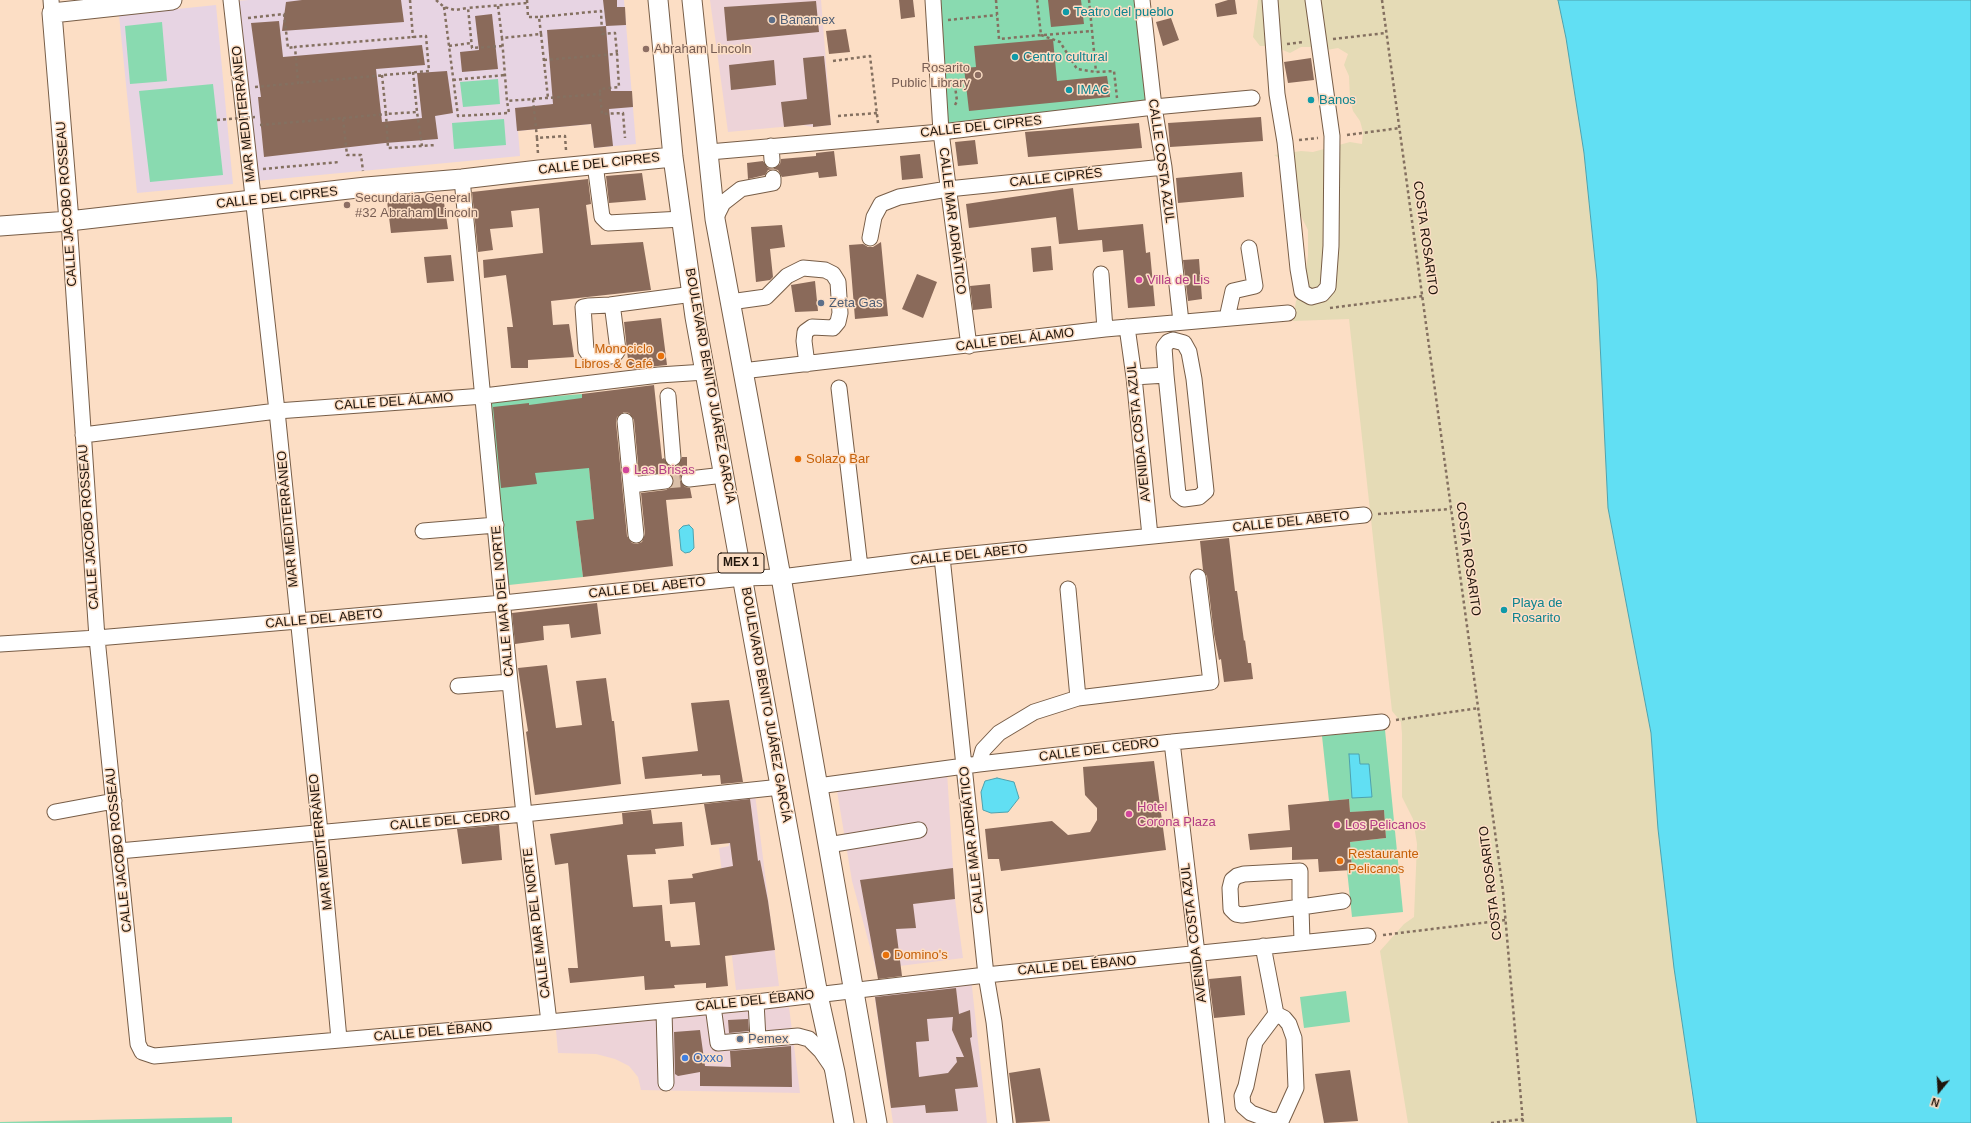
<!DOCTYPE html>
<html>
<head>
<meta charset="utf-8">
<style>
	body { margin:0 }
	#map { position:relative; width:1971px; height:1123px; overflow:hidden; background:#fcdec5; font-family:Helvetica,sans-serif }
	canvas { display:block }
	.north { position:absolute; left:1919px; top:1071px; width:40px; height:40px; -webkit-text-stroke:3px #fcdec5; paint-order:stroke; rotate:198deg; font-size:11px; font-weight:700; line-height:16px; text-align:center; color:#20150c }
	.north::after { content:''; display:block; margin:auto; width:14px; height:18px; background:#20150c; clip-path:polygon(50% 0,100% 100%,50% 72%,0 100%) }
</style>
</head>
<body>
<div id="map">
<canvas width="1971" height="1123"></canvas>
<div class="north">N</div>
</div>
<script>
const g = document.querySelector('canvas').getContext('2d');
g.lineJoin = 'round';
function fillPath(path, color) { g.fillStyle = color; g.fill(path, 'evenodd'); }
const toPath = rows => new Path2D(rows.map(r => 'M' + r).join(''));
function trace(path, color, width, dash) { g.strokeStyle = color; g.lineWidth = width; g.lineCap = dash ? 'butt' : 'round'; g.setLineDash(dash || []); g.stroke(path); }
function drawText(font, color, halo, rows, align = 'center') {
  g.font = font + ' Helvetica,sans-serif'; g.lineWidth = 3; g.setLineDash([]); g.textBaseline = 'middle'; g.strokeStyle = halo; g.fillStyle = color; for (const [text, x, y, turn = 0] of rows) {
    g.save(); g.translate(x, y); g.rotate((+turn || 0) * Math.PI / 180); g.textAlign = isNaN(turn) ? turn : align; if (halo) g.strokeText(text, 0, 0); g.fillText(text, 0, 0); g.restore();
  }
}
fillPath(toPath([
	[710,0,821,0,831,125,813,127,802,125,728,132],
	[947,772,955,899,963,958,876,969,852,881,836,785],
	[755,794,779,986,736,990,719,848,729,846,723,798],
	[971,978,987,1123,893,1123,874,993],
	[789,1007,800,1093,641,1090,638,1077,629,1066,615,1059,596,1054,558,1053,556,1030]
]), '#edd3d8');
fillPath(toPath([
	[249,0,624,0,636,144,594,148,591,124,518,131,520,156,256,181,235,1],
	[216,5,233,184,137,193,119,15]
]), '#e7d4e3');
fillPath(toPath([
	[933,0,1142,0,1154,107,941,132],
	[162,22,167,81,130,84,125,26],
	[498,79,500,104,463,107,460,82],
	[213,84,223,175,150,182,139,91],
	[504,119,506,145,454,149,452,123],
	[582,394,594,519,576,521,583,577,509,585,497,493,499,488,491,401],
	[1385,730,1403,912,1352,917,1347,870,1352,870,1350,842,1386,838,1384,811,1350,812,1349,799,1329,801,1322,736],
	[1346,991,1350,1022,1304,1028,1300,997],
	[232,1117,232,1123,0,1123,0,1122]
]), '#89dab0');
fillPath(toPath([
	[1258,0,1558,0,1566,38,1584,153,1597,280,1608,508,1651,733,1658,829,1692,1097,1697,1123,1408,1123,1380,951,1404,924,1414,917,1417,844,1413,819,1402,797,1402,734,1401,722,1392,711,1349,319,1293,321,1296,301,1302,292,1308,256,1308,230,1302,218,1284,161,1274,155,1301,151,1313,152,1350,142,1362,144,1363,132,1360,121,1353,111,1350,99,1349,76,1344,65,1348,54,1338,48,1327,50,1313,47,1301,47,1290,53,1273,46,1260,46,1253,37]
]), '#e5dbb6');
const water = toPath([
	[1558,0,1971,0,1971,1123,1697,1123,1674,968,1658,829,1651,733,1608,508,1597,280,1584,153,1566,38,1558,0],
	[689,525,693,529,694,548,690,552,685,553,681,550,679,530,683,526,689,525],
	[1349,754,1359,754,1360,764,1369,764,1372,797,1352,798,1349,754],
	[997,778,1014,782,1019,798,1008,812,991,813,983,810,981,792,985,781,997,778]
]);
fillPath(water, '#61dff3');
trace(water, '#4ea2ae', 1);
fillPath(toPath([
	[302,0,401,0,404,22,282,31,286,2],
	[603,0,617,0,617,7,625,7,626,25,606,26],
	[899,0,913,0,915,17,901,19],
	[1048,0,1081,0,1084,24,1051,27],
	[1228,0,1235,0,1237,14,1217,17,1215,4],
	[816,1,819,32,727,41,724,7],
	[492,14,498,69,462,72,460,52,479,50,475,16],
	[1171,18,1179,40,1163,46,1156,22],
	[279,21,283,57,422,45,425,65,376,69,382,122,422,118,417,73,447,71,453,113,435,116,438,139,385,143,264,157,258,97,261,97,251,23],
	[606,26,611,91,632,91,633,107,609,109,613,146,594,148,591,124,517,131,515,108,553,104,547,30],
	[846,29,850,52,829,54,826,31],
	[1053,39,1057,81,1107,76,1110,97,969,111,964,68,976,67,974,46],
	[824,56,831,125,813,127,813,124,784,127,781,102,807,99,803,58],
	[1311,58,1314,80,1288,83,1284,62],
	[774,60,776,85,731,90,729,65],
	[1261,117,1263,141,1170,147,1168,123],
	[1139,123,1142,148,1028,157,1025,132],
	[975,140,978,164,958,166,955,142],
	[834,151,837,176,819,178,818,172,782,177,778,170,773,169,768,170,765,175,748,179,747,163,763,161,768,168,773,169,780,164,781,159,816,156,816,153],
	[920,154,923,178,902,180,900,156],
	[1242,172,1244,197,1178,203,1176,178],
	[642,173,646,200,609,203,606,176],
	[588,179,591,204,586,205,591,245,643,242,651,290,551,301,553,325,569,324,574,357,528,360,528,368,511,368,507,327,513,327,506,275,484,278,483,260,543,253,539,208,511,211,513,227,490,229,493,250,478,252,472,192],
	[1073,188,1078,230,1143,224,1146,253,1150,252,1155,306,1128,308,1123,250,1103,252,1102,240,1059,244,1056,217,969,228,966,204],
	[443,196,448,229,391,233,387,201],
	[782,225,785,247,770,249,773,277,770,280,756,282,751,227],
	[881,242,888,316,855,319,849,245,863,244,868,247,873,247],
	[1051,246,1053,270,1033,272,1031,248],
	[451,255,454,281,427,283,424,257],
	[1199,259,1202,299,1188,301,1183,260],
	[917,274,937,282,923,318,902,309],
	[815,281,818,311,795,312,791,285],
	[990,284,992,308,973,310,970,286],
	[661,318,667,365,629,369,624,322],
	[654,385,662,459,664,458,669,466,673,467,678,465,682,457,687,457,687,470,681,475,680,480,685,487,690,488,692,498,666,500,673,566,583,577,576,521,594,519,589,468,535,473,537,484,501,488,493,407,529,403,529,405,582,398,582,394],
	[624,412,629,413,634,420,639,475,668,473,672,476,674,480,673,485,666,490,641,493,645,534,642,542,637,544,632,543,627,536,616,422,617,417],
	[1229,538,1235,591,1237,591,1244,641,1245,640,1248,663,1251,663,1253,679,1224,682,1221,659,1219,660,1214,634,1207,576,1203,570,1200,541],
	[597,603,601,634,571,638,569,624,543,626,544,640,515,644,512,613],
	[547,665,556,728,582,725,576,681,606,678,612,721,614,721,621,784,535,795,526,732,528,731,518,668],
	[729,700,743,782,721,784,720,775,702,776,702,774,645,779,642,757,698,751,691,703],
	[1154,761,1166,850,1001,871,999,859,988,859,985,829,1052,821,1068,835,1090,832,1097,820,1097,808,1085,795,1083,767],
	[750,799,758,861,760,860,768,901,775,950,725,956,728,986,706,988,706,983,674,985,675,988,645,990,644,976,570,983,568,968,578,968,568,863,555,865,550,834,623,824,622,813,651,810,653,824,682,822,684,846,655,849,656,854,627,855,633,907,662,905,665,941,670,941,671,947,700,945,695,902,670,904,668,880,693,878,692,874,733,866,730,843,711,845,704,804],
	[1349,799,1350,812,1384,810,1386,838,1350,842,1352,870,1319,872,1318,859,1292,860,1292,847,1250,850,1248,834,1290,830,1288,805],
	[499,825,502,860,462,864,457,829],
	[953,868,955,899,913,904,916,928,896,929,902,976,878,979,860,880],
	[1241,976,1245,1015,1214,1018,1209,979],
	[956,988,959,1014,970,1010,972,1037,970,1038,978,1087,955,1089,958,1111,926,1113,925,1105,891,1108,875,997],
	[953,1017,952,1030,964,1057,956,1057,957,1062,948,1073,919,1077,916,1042,929,1041,927,1019],
	[748,1019,749,1031,729,1033,728,1020],
	[700,1030,705,1066,731,1067,730,1051,791,1046,792,1087,700,1086,700,1072,678,1076,675,1074,674,1032],
	[1040,1068,1050,1121,1016,1123,1009,1073],
	[1350,1070,1358,1121,1324,1123,1315,1074]
]), '#8a6a5a');
trace(toPath([
	[665,481,689,479]
]), '#dbc0a9', 15, [15, 8]);
const minor = toPath([
	[51,0,52,13],
	[231,0,277,411,320,832,339,1039],
	[933,0,941,132,969,346],
	[1142,0,1154,107,1164,167,1181,322],
	[1270,0,1277,94,1285,142,1298,269,1302,292,1311,297,1322,294,1328,287,1331,246,1332,136,1313,0],
	[771,146,772,160],
	[709,152,941,132,1154,107,1252,98],
	[595,164,602,217,608,223,682,219],
	[462,179,510,682,524,814,549,1022],
	[715,219,723,203,741,189,773,183,773,178],
	[69,221,97,638,138,1044,142,1052,154,1056,549,1022,756,1002,986,975,1368,936],
	[870,238,874,217,881,204,899,197,948,189,1164,167],
	[1101,274,1105,329],
	[730,302,766,297,787,276,803,268,825,270,833,274,838,282,840,313,838,322,833,328,812,327,805,332,804,341,807,364],
	[610,305,613,311,618,350,616,353,611,356,590,356,586,350,583,307,588,306,610,305,693,294],
	[1227,318,1233,291,1255,286,1249,248],
	[1127,327,1134,377,1150,536],
	[742,371,1105,329,1288,313],
	[1134,377,1166,375,1178,494,1184,499,1199,497,1206,491,1194,379,1189,352,1184,343,1173,340,1168,342,1164,347,1166,375],
	[839,388,860,567],
	[668,396,673,458],
	[625,421,631,485],
	[83,435,277,411,484,396,659,375,705,372],
	[689,479,724,475],
	[423,531,496,525],
	[636,535,631,485,665,481],
	[942,557,986,975,994,1022,1005,1123],
	[1068,589,1078,698],
	[0,644,97,638,298,621,503,603,743,578,781,577,942,557,1364,515],
	[458,686,510,682],
	[1172,742,1217,1123],
	[979,764,983,750,999,733,1034,712,1078,698,1211,682,1198,577],
	[818,786,979,764,1172,742,1382,722],
	[55,812,114,801],
	[828,845,919,830],
	[119,851,524,814,781,787],
	[1302,942,1301,907,1300,898,1300,871,1244,874,1237,876,1232,880,1230,888,1231,909,1236,914,1242,915,1301,907,1343,901],
	[1263,946,1276,1014],
	[756,1002,758,1039],
	[713,1006,718,1043,798,1036,809,1039,821,1051,832,1067],
	[664,1011,666,1083],
	[1276,1014,1284,1018,1289,1024,1294,1038,1296,1088,1282,1119,1273,1121,1251,1113,1243,1106,1242,1096,1246,1086,1255,1042,1276,1014]
]);
const major = toPath([
	[658,0,673,157,695,317,818,995,835,1072,844,1123],
	[692,0,715,219,781,577,877,1123],
	[69,221,52,13,172,0],
	[0,226,69,221,366,187,462,179,539,170,673,157]
]);
trace(minor, '#775d47', 17);
trace(major, '#775d47', 21);
trace(toPath([
	[410,0,413,38],
	[436,0,444,7,455,10,468,8],
	[527,0,528,17,539,17],
	[996,0,999,39,1041,35,1037,0],
	[1089,0,1096,72],
	[1382,0,1503,891,1523,1123],
	[498,6,502,38],
	[444,7,458,116,509,113,507,101],
	[248,18,284,14,288,48,295,47],
	[948,20,997,15],
	[541,34,548,98],
	[1041,35,1060,42,1077,69,1096,72,1114,71,1117,98],
	[1044,35,1092,31],
	[1333,39,1386,33],
	[1287,44,1304,42],
	[449,46,471,43],
	[502,46,472,48,468,8,527,3],
	[544,60,617,54,619,87,600,89,600,94],
	[833,61,870,56,878,123],
	[413,72,417,112],
	[382,75,386,114,417,112,422,146],
	[453,80,505,75],
	[255,87,298,83,295,47,426,36,429,71,298,83],
	[533,99,600,94,602,114,623,113,625,138],
	[955,105,957,101,955,86],
	[838,116,877,113],
	[343,118,386,114,388,148,436,145],
	[260,125,343,118,347,155,361,155,363,171],
	[1347,135,1400,128],
	[537,138,538,154],
	[1299,140,1318,138],
	[566,150,565,136,537,138,533,99,507,101,502,38,541,34,539,17,601,11,602,34,615,33,617,54],
	[263,169,339,162],
	[1330,308,1423,296],
	[1378,514,1451,509],
	[1396,720,1479,708],
	[1383,935,1506,920],
	[1491,1123,1523,1119]
]), '#847060', 2.5, [3, 3]);
trace(minor, '#fff', 15);
trace(major, '#fff', 19);
trace(toPath([
	[217,120,255,117]
]), '#847060', 2.5, [3, 3]);
for (const [x, y, r, color] of [
	[1066,12,4,"#0f9aa8"],
	[772,20,4,"#5c6f8a"],
	[646,49,4,"#8d6e63"],
	[1015,57,4,"#0f9aa8"],
	[978,75,4,"#8d6e63"],
	[1069,90,4,"#0f9aa8"],
	[1311,100,4,"#0f9aa8"],
	[347,205,4,"#8d6e63"],
	[1139,280,4,"#d1479c"],
	[821,303,4,"#5c6f8a"],
	[661,356,4,"#e8710a"],
	[798,459,4,"#e8710a"],
	[626,470,4,"#d1479c"],
	[1504,610,4,"#0f9aa8"],
	[1129,814,4,"#d1479c"],
	[1337,825,4,"#d1479c"],
	[1340,861,4,"#e8710a"],
	[886,955,4,"#e8710a"],
	[740,1039,4,"#5c6f8a"],
	[685,1058,4,"#3f7fe0"]
]) { const dot = new Path2D(); dot.arc(x, y, r, 0, 2 * Math.PI); g.fillStyle = color; g.fill(dot); trace(dot, '#fcdec5', 1.5); }
for (const [x, y, w] of [
	[741,563,46]
]) { const box = new Path2D(); box.roundRect(x - w / 2, y - 10, w, 20, 3); g.fillStyle = '#fcdec5'; g.fill(box); trace(box, '#20150c', 1); }
drawText('bold 12px', '#20150c', null, [
	["MEX 1",741,563]
]);
drawText('13px', '#0d838f', '#fcdec5', [
	["Teatro del pueblo",1074,12],
	["Centro cultural",1023,57],
	["IMAC",1077,90],
	["Banos",1319,100],
	["Playa de",1512,603],
	["Rosarito",1512,618]
], 'left');
drawText('13px', '#4e5e75', '#fcdec5', [
	["Banamex",780,20],
	["Zeta Gas",829,303],
	["Pemex",748,1039]
], 'left');
drawText('13px', '#785e54', '#fcdec5', [
	["Abraham Lincoln",654,49],
	["Rosarito",970,68,"right"],
	["Public Library",970,83,"right"],
	["Secundaria General",355,198],
	["#32 Abraham Lincoln",355,213]
], 'left');
drawText('13px', '#20150c', '#fcdec5', [
	["MAR MEDITERRÁNEO",244,114,-96],
	["CALLE DEL CIPRES",981,127,-6],
	["CALLE COSTA AZUL",1161,161,82],
	["CALLE DEL CIPRES",599,164,-6],
	["CALLE CIPRÉS",1056,178,-6],
	["CALLE DEL CIPRES",277,198,-6],
	["CALLE JACOBO ROSSEAU",67,204,-94],
	["CALLE MAR ADRIÁTICO",952,221,83],
	["COSTA ROSARITO",1425,238,82],
	["CALLE DEL ÁLAMO",1015,340,-7],
	["BOULEVARD BENITO JUÁREZ GARCÍA",710,386,80],
	["CALLE DEL ÁLAMO",394,402,-4],
	["AVENIDA COSTA AZUL",1139,432,-96],
	["MAR MEDITERRÁNEO",288,519,-95],
	["CALLE DEL ABETO",1291,522,-6],
	["CALLE JACOBO ROSSEAU",89,527,-94],
	["CALLE DEL ABETO",969,555,-6],
	["COSTA ROSARITO",1468,559,82],
	["CALLE DEL ABETO",647,588,-6],
	["CALLE MAR DEL NORTE",503,601,-95],
	["CALLE DEL ABETO",324,619,-5],
	["BOULEVARD BENITO JUÁREZ GARCÍA",766,705,80],
	["CALLE DEL CEDRO",1099,750,-7],
	["CALLE DEL CEDRO",450,821,-5],
	["CALLE MAR ADRIÁTICO",972,840,-96],
	["MAR MEDITERRÁNEO",321,842,-96],
	["CALLE JACOBO ROSSEAU",119,850,-96],
	["COSTA ROSARITO",1491,883,-97],
	["CALLE MAR DEL NORTE",537,923,-97],
	["AVENIDA COSTA AZUL",1194,933,-97],
	["CALLE DEL ÉBANO",1077,966,-5],
	["CALLE DEL ÉBANO",755,1001,-6],
	["CALLE DEL ÉBANO",433,1032,-5]
]);
drawText('13px', '#b23c85', '#fcdec5', [
	["Villa de Lis",1147,280],
	["Las Brisas",634,470],
	["Hotel",1137,807],
	["Corona Plaza",1137,822],
	["Los Pelicanos",1345,825]
], 'left');
drawText('13px', '#c56008', '#fcdec5', [
	["Monociclo",653,349,"right"],
	["Libros & Café",653,364,"right"],
	["Solazo Bar",806,459],
	["Restaurante",1348,854],
	["Pelicanos",1348,869],
	["Domino's",894,955]
], 'left');
drawText('13px', '#366cbe', '#fcdec5', [
	["Oxxo",693,1058]
], 'left');
</script>
</body>
</html>
